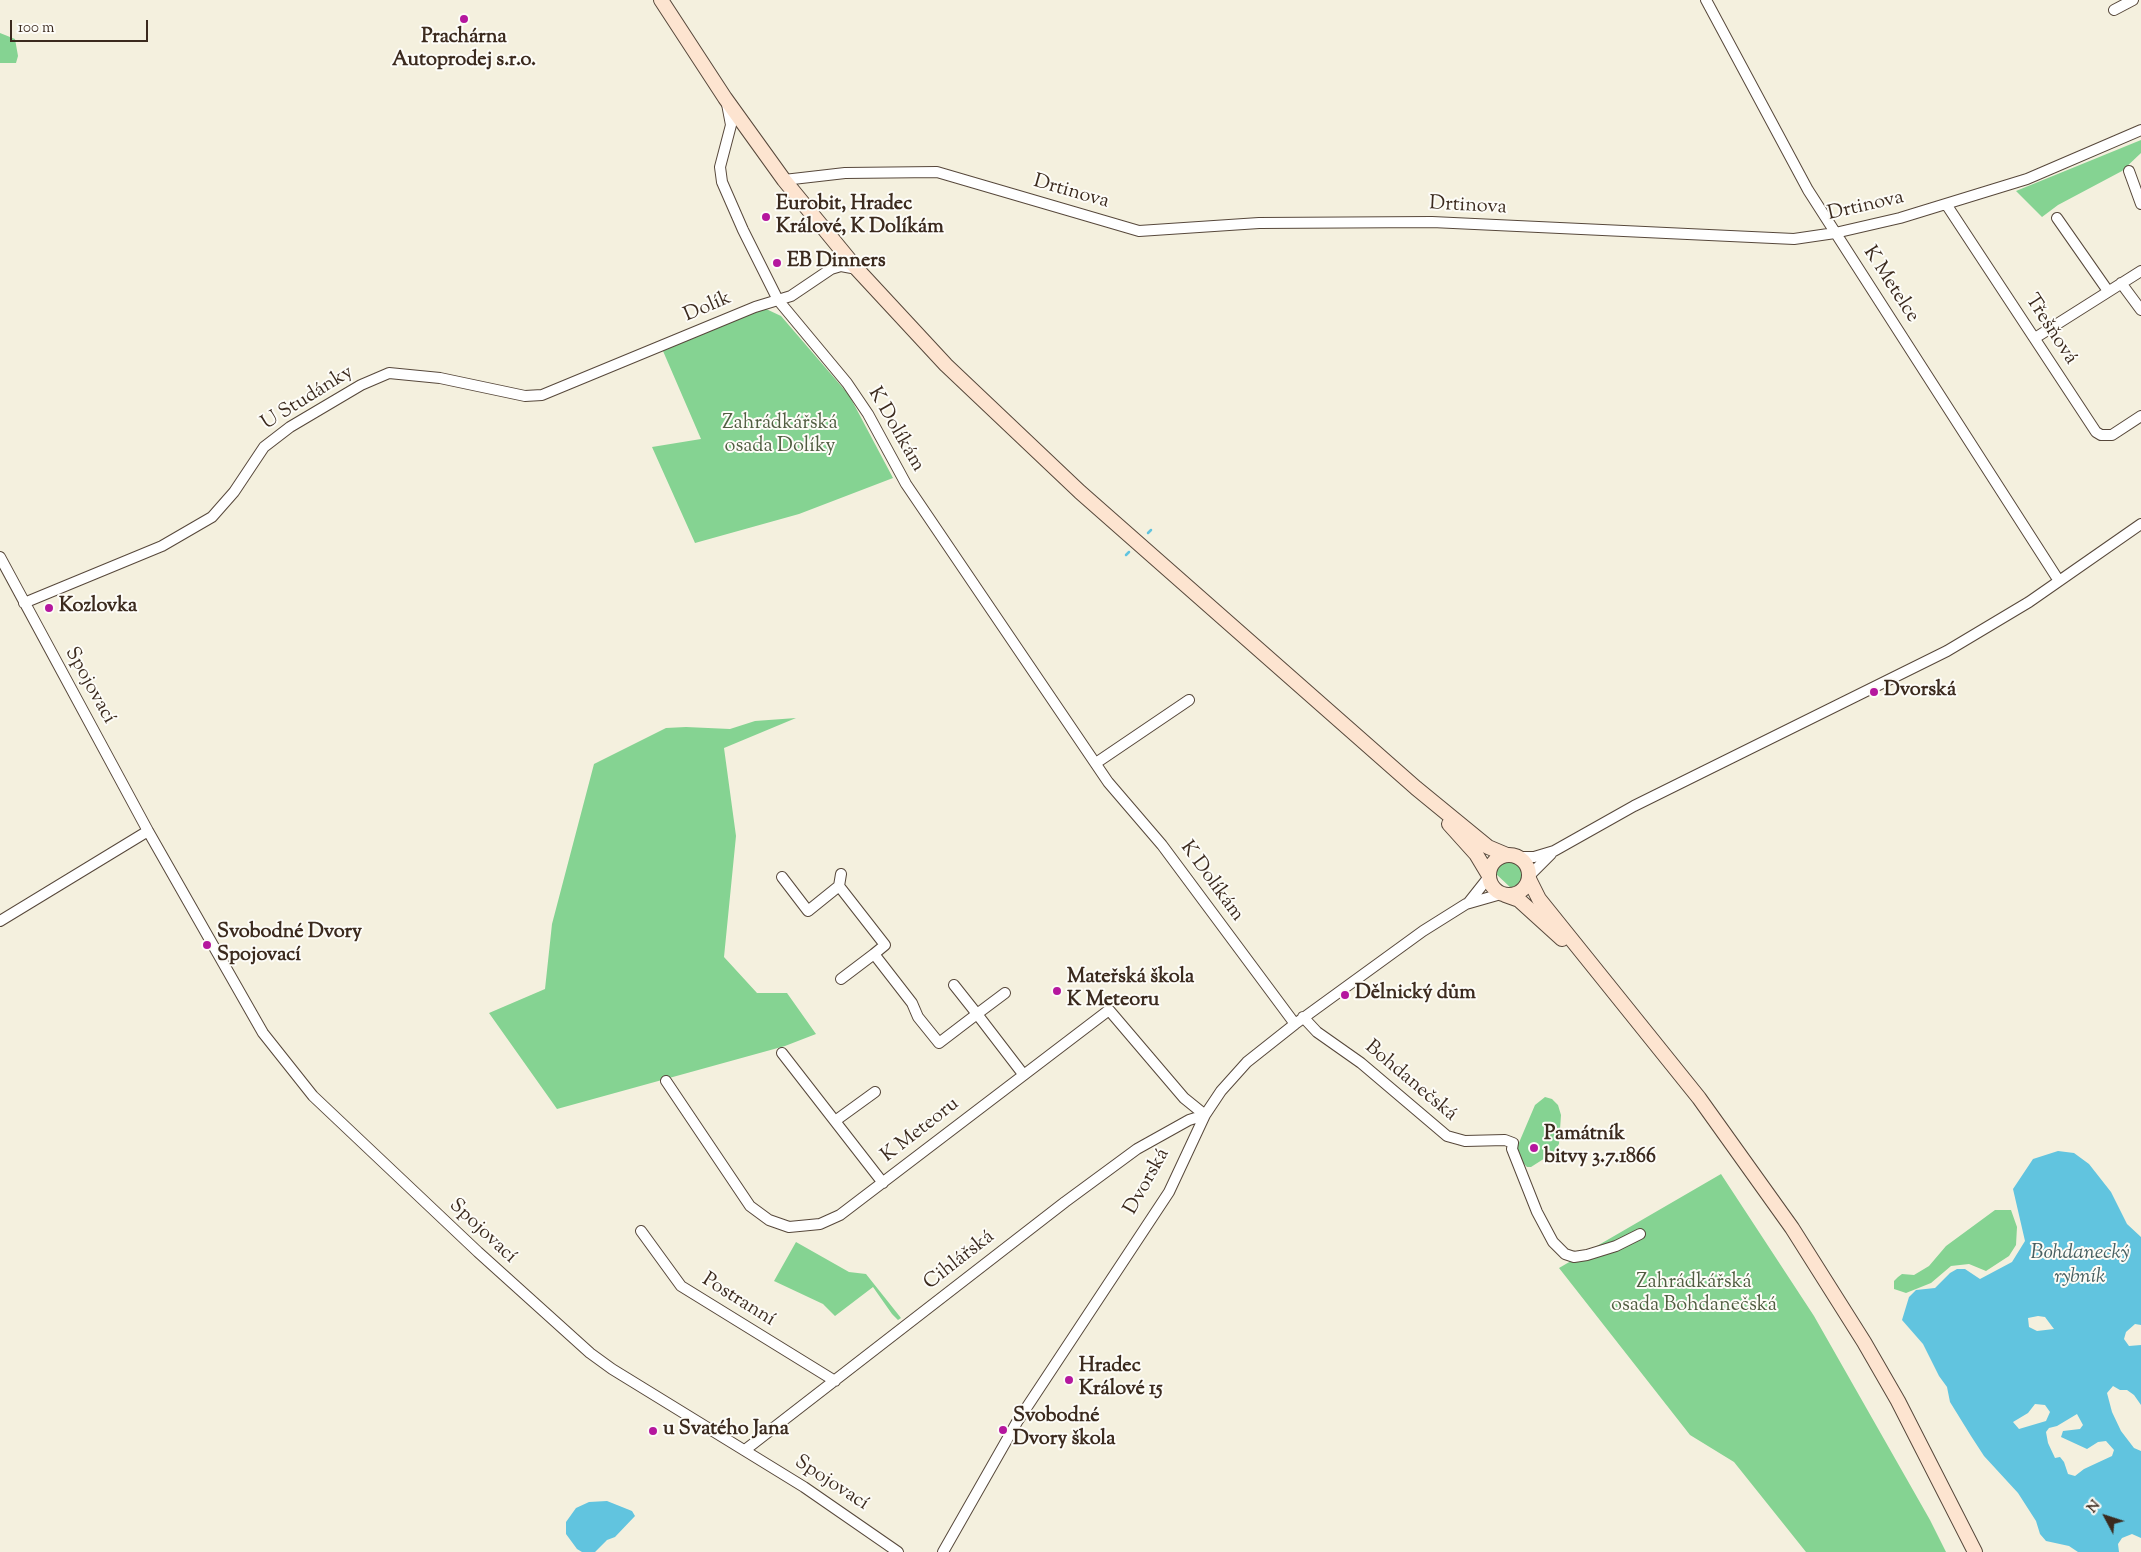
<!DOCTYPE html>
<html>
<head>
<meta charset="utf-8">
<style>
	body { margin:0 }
	#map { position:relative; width:2141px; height:1552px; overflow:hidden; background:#f4f0de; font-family:"Sorts Mill Goudy",serif }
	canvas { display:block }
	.north { position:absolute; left:2081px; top:1492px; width:50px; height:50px; -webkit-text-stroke:4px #fdfcf7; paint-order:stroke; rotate:310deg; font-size:14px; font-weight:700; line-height:20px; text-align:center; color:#3b2a1e }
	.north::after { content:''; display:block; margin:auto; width:18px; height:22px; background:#3b2a1e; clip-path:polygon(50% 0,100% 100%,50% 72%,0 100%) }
	.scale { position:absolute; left:10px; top:20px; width:138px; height:22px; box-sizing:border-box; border:2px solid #3b2a1e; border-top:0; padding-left:6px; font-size:15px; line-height:18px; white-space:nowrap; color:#3b2a1e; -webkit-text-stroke:4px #fdfcf7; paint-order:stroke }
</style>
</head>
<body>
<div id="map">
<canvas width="2141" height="1552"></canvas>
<div class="north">N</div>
<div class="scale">100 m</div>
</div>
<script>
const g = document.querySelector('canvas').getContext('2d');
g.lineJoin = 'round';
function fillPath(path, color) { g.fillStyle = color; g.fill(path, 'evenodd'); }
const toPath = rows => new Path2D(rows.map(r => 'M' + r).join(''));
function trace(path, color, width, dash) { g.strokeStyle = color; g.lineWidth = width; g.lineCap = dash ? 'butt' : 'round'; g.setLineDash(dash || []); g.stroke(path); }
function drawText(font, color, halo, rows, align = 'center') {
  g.font = font + ' "Sorts Mill Goudy",serif'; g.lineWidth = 4; g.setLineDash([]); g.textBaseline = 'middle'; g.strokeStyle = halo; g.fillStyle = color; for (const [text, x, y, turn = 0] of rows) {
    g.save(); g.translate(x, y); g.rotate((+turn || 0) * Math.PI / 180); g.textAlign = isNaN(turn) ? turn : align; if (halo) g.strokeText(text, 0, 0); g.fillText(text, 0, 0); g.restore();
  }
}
fillPath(toPath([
	[0,33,15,39,18,56,16,63,0,63],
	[2141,140,2141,153,2122,171,2058,205,2042,217,2016,191],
	[764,308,781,316,849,395,893,478,799,514,695,543,652,447,701,439,663,351],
	[796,718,724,748,736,836,724,957,757,993,787,993,816,1034,785,1046,557,1109,489,1013,545,989,552,924,594,764,666,728,686,727,730,729,755,721],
	[1510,861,1520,867,1522,874,1521,882,1511,888,1495,873,1502,863],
	[1545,1097,1552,1099,1558,1105,1561,1115,1559,1144,1553,1153,1531,1167,1527,1167,1523,1163,1518,1152,1518,1145,1535,1105],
	[1721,1174,1814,1316,1930,1520,1946,1552,1806,1552,1734,1462,1690,1435,1559,1268],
	[1995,1210,2011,1210,2017,1227,2016,1245,2009,1256,1986,1271,1969,1264,1951,1266,1931,1283,1906,1293,1894,1289,1894,1281,1898,1277,1902,1274,1914,1275,1929,1266,1946,1246],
	[796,1242,849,1272,866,1274,901,1318,898,1320,892,1314,873,1287,835,1316,823,1304,774,1281]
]), '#85d392');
fillPath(toPath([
	[2058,1151,2074,1153,2089,1164,2111,1192,2127,1224,2141,1237,2141,1325,2135,1324,2126,1332,2124,1339,2129,1346,2141,1345,2141,1405,2134,1395,2127,1390,2120,1390,2113,1386,2107,1393,2112,1412,2121,1431,2134,1448,2141,1451,2141,1538,2132,1534,2122,1538,2118,1544,2119,1552,2078,1552,2069,1546,2046,1541,2040,1534,2036,1521,2018,1493,1984,1456,1971,1436,1950,1402,1947,1387,1939,1376,1923,1344,1902,1320,1909,1297,1916,1290,1935,1288,1950,1273,1957,1269,1965,1269,1980,1279,2012,1262,2025,1241,2013,1189,2033,1159],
	[2038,1316,2045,1317,2054,1329,2037,1331,2029,1327,2028,1318],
	[2035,1404,2045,1405,2050,1412,2046,1421,2019,1429,2013,1422,2028,1413],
	[2077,1414,2083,1425,2080,1429,2063,1431,2061,1437,2087,1449,2098,1442,2106,1441,2114,1450,2112,1456,2084,1469,2075,1476,2068,1474,2064,1462,2060,1457,2055,1458,2048,1443,2046,1432,2049,1428,2057,1426],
	[607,1501,632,1511,635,1516,615,1537,607,1540,595,1552,582,1552,577,1549,566,1534,566,1522,576,1508,589,1502]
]), '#61c4df');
trace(toPath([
	[1148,533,1151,530],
	[1126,555,1129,552]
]), '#61c4df', 2.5);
const street = toPath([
	[1706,0,1808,190,2059,581],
	[2114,10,2133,0],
	[727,104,731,125,720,167,722,182,743,230,778,300,847,383,868,414,906,484,1108,782,1162,845,1295,1024],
	[2129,171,2141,204],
	[784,180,845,173,937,172,1139,231,1259,223,1432,222,1794,239,1835,233,1900,218,2027,179,2141,130],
	[1946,204,2096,432,2101,435,2112,435,2141,416],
	[2057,218,2108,291],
	[2121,283,2141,310],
	[2035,338,2141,271],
	[0,557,148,831,263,1033,313,1096,478,1252,590,1353,612,1369,804,1487,898,1552],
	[24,603,162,546,212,517,234,492,264,447,290,427,361,385,389,373,440,378,525,396,542,395,755,307,791,296,831,269,841,266,857,269],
	[1096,763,1189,700],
	[1519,857,1534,857,1554,851,1634,806,1947,651,2029,602,2141,524],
	[1529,876,1551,854],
	[782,877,808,911,839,886,885,945,874,954],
	[839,886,841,874],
	[1469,902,1488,878],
	[0,921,148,831],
	[841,979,874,954,912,1003,918,1017,939,1043,977,1014,1023,1074],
	[954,985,977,1014,1005,993],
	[1303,1017,1317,1032,1361,1063,1447,1136,1465,1141,1505,1140,1513,1143,1512,1149,1537,1212,1553,1242,1565,1254,1574,1257,1587,1255,1616,1246,1640,1234],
	[782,1053,883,1183],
	[666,1081,750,1206,769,1220,789,1227,820,1224,840,1215,1109,1010,1184,1098,1205,1115],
	[835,1121,875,1092],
	[641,1231,681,1286,835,1381],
	[745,1450,1065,1202,1137,1149,1189,1120,1205,1115],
	[943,1552,1017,1422,1169,1192,1205,1115,1221,1091,1247,1062,1295,1024,1423,931,1466,904,1501,894]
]);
const secondary = toPath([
	[661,0,725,98,784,180,857,269,946,365,1080,492,1416,788,1488,847,1507,855],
	[1449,824,1476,854,1488,874],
	'1489 875a20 20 0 1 1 40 0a20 20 0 1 1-40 0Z',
	[1529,879,1539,899,1699,1098,1792,1228,1864,1342,1898,1401,1975,1552],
	[1505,895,1519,900,1562,939]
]);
trace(street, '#57483b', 12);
trace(secondary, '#57483b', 16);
trace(street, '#fff', 10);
trace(secondary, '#fde4d0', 14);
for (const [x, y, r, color] of [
	[464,19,5,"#b5179e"],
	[766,217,5,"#b5179e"],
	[777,263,5,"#b5179e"],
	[49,608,5,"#b5179e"],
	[1874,692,5,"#b5179e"],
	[207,945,5,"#b5179e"],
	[1057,991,5,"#b5179e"],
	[1345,995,5,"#b5179e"],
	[1534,1148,5,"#b5179e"],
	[1069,1380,5,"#b5179e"],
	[1003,1430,5,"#b5179e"],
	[653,1431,5,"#b5179e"]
]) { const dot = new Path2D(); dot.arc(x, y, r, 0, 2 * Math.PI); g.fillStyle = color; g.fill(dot); trace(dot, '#fdfcf7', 2); }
drawText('bold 20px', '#3b2a1e', '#fdfcf7', [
	["Prachárna",464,39,"center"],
	["Autoprodej s.r.o.",464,62,"center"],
	["Eurobit, Hradec",776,206],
	["Králové, K Dolíkám",776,229],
	["EB Dinners",787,263],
	["Kozlovka",59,608],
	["Dvorská",1884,692],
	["Svobodné Dvory",217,934],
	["Spojovací",217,957],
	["Mateřská škola",1067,979],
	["K Meteoru",1067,1002],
	["Dělnický dům",1355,995],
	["Památník",1544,1136],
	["bitvy 3.7.1866",1544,1159],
	["Hradec",1079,1368],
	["Králové 15",1079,1391],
	["Svobodné",1013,1418],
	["Dvory škola",1013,1441],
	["u Svatého Jana",663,1431]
], 'left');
drawText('20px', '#3b2a1e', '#fdfcf7', [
	["Drtinova",1071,193,16],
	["Drtinova",1468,207,3],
	["Drtinova",1866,207,-13],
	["K Metelce",1890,285,57],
	["Dolík",708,308,-23],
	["Třešňová",2050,330,57],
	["U Studánky",308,399,-32],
	["K Dolíkám",895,430,60],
	["Spojovací",89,686,61],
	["K Dolíkám",1211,882,54],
	["Bohdanečská",1410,1082,40],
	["K Meteoru",921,1131,-38],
	["Dvorská",1148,1182,-61],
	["Spojovací",482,1232,43],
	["Cihlářská",960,1261,-38],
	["Postranní",738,1301,32],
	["Spojovací",831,1484,33]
]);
drawText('20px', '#515d41', '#fdfcf7', [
	["Zahrádkářská",780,425],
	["osada Dolíky",780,448],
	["Zahrádkářská",1694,1284],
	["osada Bohdanečská",1694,1307]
]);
drawText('italic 21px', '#486062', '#fdfcf7', [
	["Bohdanecký",2080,1254],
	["rybník",2080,1278]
]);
</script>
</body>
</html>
